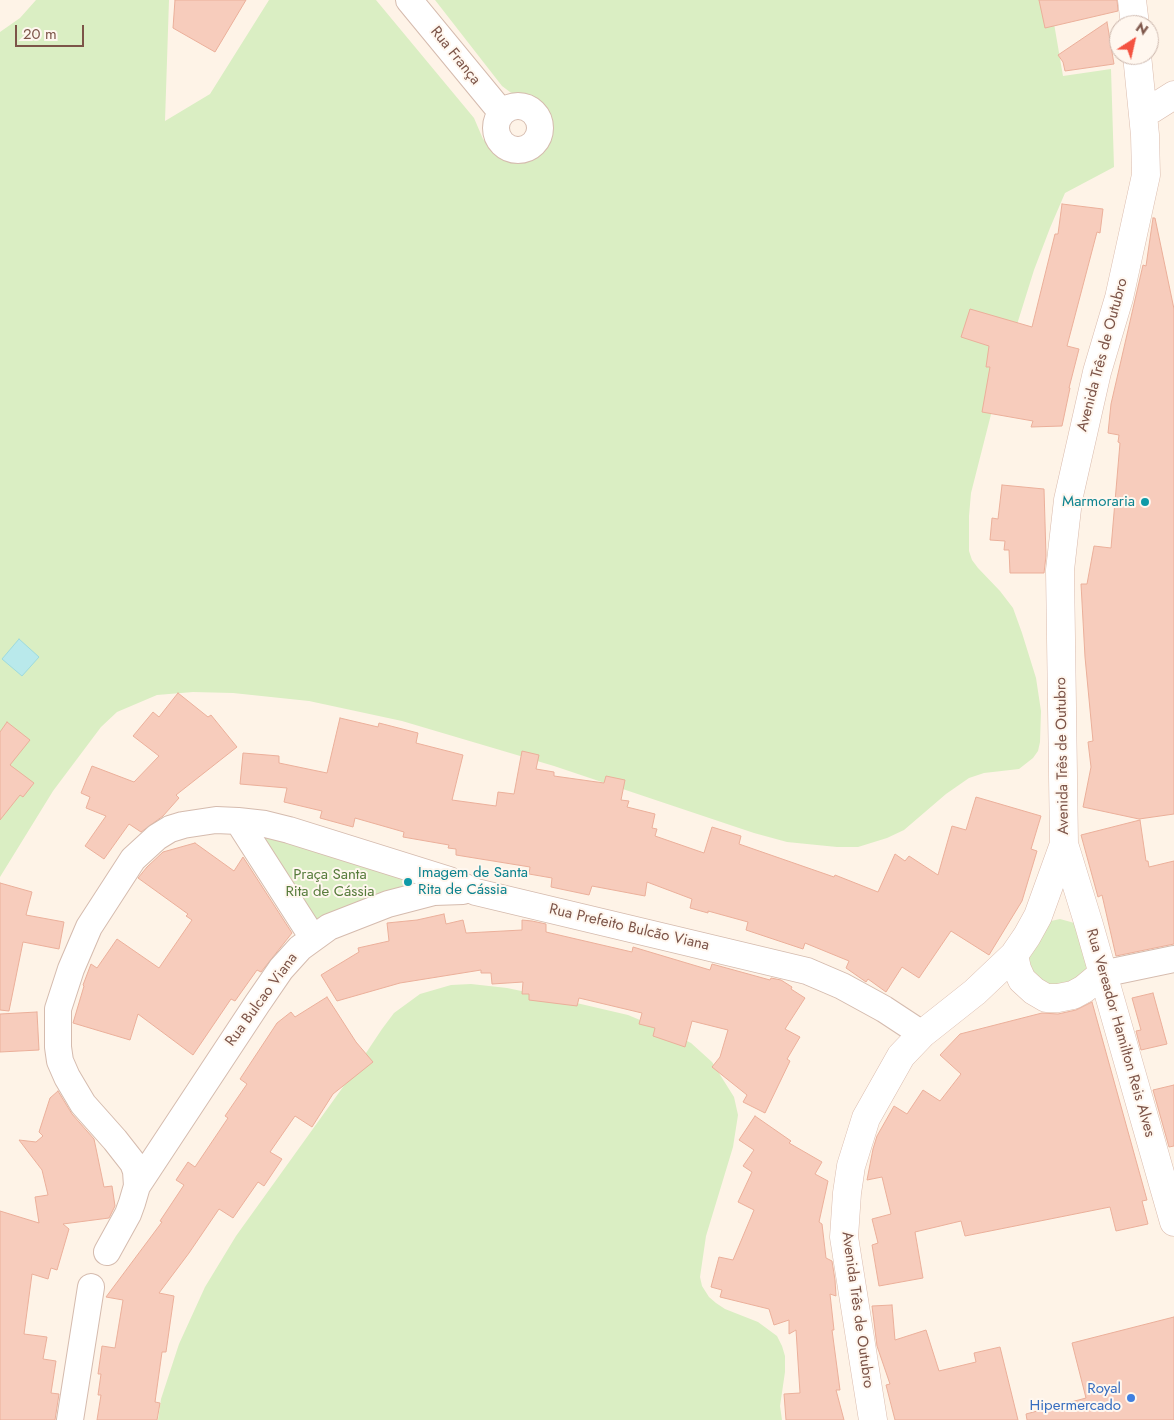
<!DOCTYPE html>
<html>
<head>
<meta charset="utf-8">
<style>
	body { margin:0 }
	#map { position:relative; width:1174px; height:1420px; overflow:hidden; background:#fef3e7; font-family:Jost,sans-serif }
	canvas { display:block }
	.north { position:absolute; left:1109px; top:15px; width:50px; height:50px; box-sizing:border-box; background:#fff7ef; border:1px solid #cbb6ac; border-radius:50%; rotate:35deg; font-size:14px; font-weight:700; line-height:20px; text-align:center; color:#7c5448 }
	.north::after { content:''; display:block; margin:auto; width:18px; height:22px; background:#f45341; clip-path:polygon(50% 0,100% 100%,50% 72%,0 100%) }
	.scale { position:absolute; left:15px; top:25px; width:69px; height:22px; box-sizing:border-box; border:2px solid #7c5448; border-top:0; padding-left:6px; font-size:15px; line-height:18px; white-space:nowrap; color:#7c5448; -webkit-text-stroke:4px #fff7ef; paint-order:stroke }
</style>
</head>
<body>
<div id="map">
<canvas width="1174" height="1420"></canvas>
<div class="north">N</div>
<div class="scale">20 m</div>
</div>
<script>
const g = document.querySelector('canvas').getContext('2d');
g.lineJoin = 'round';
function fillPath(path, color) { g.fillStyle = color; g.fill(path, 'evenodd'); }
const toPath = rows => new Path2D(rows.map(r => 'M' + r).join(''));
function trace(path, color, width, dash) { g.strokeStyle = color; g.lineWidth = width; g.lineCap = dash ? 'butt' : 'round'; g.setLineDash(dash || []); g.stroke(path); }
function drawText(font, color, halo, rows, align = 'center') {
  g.font = font + ' Jost,sans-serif'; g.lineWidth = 4; g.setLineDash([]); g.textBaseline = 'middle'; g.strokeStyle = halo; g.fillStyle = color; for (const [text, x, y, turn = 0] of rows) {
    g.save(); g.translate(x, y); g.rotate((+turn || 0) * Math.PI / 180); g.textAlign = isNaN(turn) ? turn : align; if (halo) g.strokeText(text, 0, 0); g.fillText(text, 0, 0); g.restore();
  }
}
fillPath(toPath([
	[36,0,169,0,165,121,210,94,269,0,376,0,474,118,483,139,502,156,517,161,530,160,537,156,543,150,551,138,552,131,551,118,541,107,510,92,502,86,435,0,1050,0,1063,76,1111,69,1114,167,1065,193,1050,228,1034,270,1000,379,971,493,969,516,969,551,972,560,978,568,1000,591,1013,608,1022,633,1036,678,1041,711,1040,742,1038,751,1033,758,1019,769,984,773,969,778,946,794,904,830,887,838,858,847,837,847,787,842,754,833,554,766,402,721,309,701,233,693,193,692,157,695,117,712,101,727,53,791,0,877,0,32,20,18],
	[255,835,266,835,436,881,316,925],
	[1060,919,1078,924,1092,961,1087,977,1048,991,1023,959,1051,921],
	[471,984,507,988,555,998,628,1015,669,1032,691,1043,712,1062,734,1097,738,1115,733,1147,706,1236,700,1277,702,1286,709,1297,716,1303,725,1309,758,1322,777,1336,782,1346,785,1356,785,1372,780,1406,782,1420,158,1420,161,1399,179,1344,205,1287,236,1236,348,1080,382,1029,394,1013,420,994,451,985]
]), '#daeec3');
const water = toPath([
	[19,639,39,657,22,676,2,659,19,639]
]);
fillPath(water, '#b9e9eb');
trace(water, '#9edbde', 1);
const building = toPath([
	[175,0,246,0,215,52,173,28,175,0],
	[1039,0,1117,0,1118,11,1045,28,1039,0],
	[1107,22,1114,64,1065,71,1063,62,1058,55,1107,22],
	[1062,204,1103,209,1100,233,1097,232,1067,346,1079,349,1069,388,1070,388,1062,426,1031,427,1033,421,982,412,990,367,986,367,989,346,961,337,970,309,1032,327,1055,234,1058,234,1062,204],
	[1153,218,1155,218,1174,309,1174,814,1139,819,1083,807,1091,767,1088,742,1093,741,1085,657,1081,584,1087,584,1094,546,1111,548,1120,443,1118,442,1119,435,1108,433,1111,404,1143,265,1146,266,1153,218],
	[1002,485,1044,489,1046,556,1044,573,1010,573,1009,550,1004,550,1005,541,990,540,992,518,998,519,1002,485],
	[178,693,208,717,211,715,237,747,176,795,179,798,163,816,141,832,129,824,104,859,85,846,106,816,86,808,90,797,81,793,92,766,134,782,159,756,133,736,153,712,159,717,178,693],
	[340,718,378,727,379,723,418,733,416,743,463,755,452,800,496,806,498,792,514,794,522,751,539,755,536,769,554,772,554,776,604,783,606,776,625,780,621,800,629,801,627,807,655,814,652,828,657,829,655,836,704,853,712,827,741,836,739,844,834,877,835,875,878,892,895,854,905,861,909,856,938,875,952,826,966,830,976,797,1041,816,1031,849,1037,851,1022,901,989,955,951,931,919,978,902,967,886,992,868,979,866,982,846,968,849,961,805,943,803,949,746,930,748,922,708,911,708,913,690,908,692,899,647,882,645,896,592,886,589,895,551,887,552,878,529,874,530,867,456,855,456,849,448,848,449,845,403,837,404,832,355,818,353,827,320,818,322,811,284,802,287,788,240,784,243,753,279,756,279,763,327,773,340,718],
	[7,722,30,740,10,765,34,783,23,797,20,795,0,820,0,732,7,722],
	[1140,820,1146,861,1148,861,1149,867,1174,861,1174,944,1116,956,1102,895,1098,897,1081,835,1140,820],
	[195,843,234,871,243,857,292,933,261,972,257,970,235,1001,231,999,193,1055,138,1014,130,1040,73,1023,84,986,83,985,91,964,97,968,117,939,159,968,192,920,186,916,188,914,138,878,147,867,163,852,195,843],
	[0,883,32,892,26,915,64,922,59,949,23,942,9,1011,0,1010,0,883],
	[444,914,446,924,463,920,466,933,522,930,522,920,532,921,546,924,546,932,632,952,633,947,710,970,712,964,770,980,771,978,781,980,792,987,791,989,805,998,785,1029,800,1037,787,1059,790,1061,765,1113,743,1102,747,1095,712,1067,720,1057,728,1030,692,1021,685,1047,653,1036,655,1028,639,1024,642,1013,579,998,577,1006,529,1000,529,994,522,994,523,982,492,984,491,973,481,973,481,970,400,983,337,1001,321,975,359,952,358,948,389,941,387,923,417,920,444,914],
	[1153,993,1167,1044,1141,1050,1136,1031,1141,1030,1132,998,1153,993],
	[327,997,356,1042,373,1062,333,1094,312,1127,295,1116,270,1152,282,1159,264,1186,258,1182,233,1218,219,1209,189,1253,159,1293,174,1296,166,1352,162,1352,155,1402,160,1403,157,1420,97,1420,101,1395,98,1395,101,1374,98,1374,102,1346,115,1348,123,1300,106,1297,162,1222,160,1221,184,1185,176,1180,188,1162,195,1167,228,1118,225,1116,247,1084,240,1079,277,1023,291,1012,295,1017,327,997],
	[1092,1002,1147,1200,1142,1201,1148,1224,1116,1231,1110,1207,965,1236,961,1221,915,1232,923,1278,879,1286,872,1245,878,1243,872,1219,891,1214,882,1177,867,1180,873,1149,877,1136,894,1106,907,1114,923,1090,940,1101,961,1074,940,1055,960,1034,1042,1013,1058,1014,1076,1010,1092,1002],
	[37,1012,39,1050,0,1052,0,1014,37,1012],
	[1174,1085,1174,1146,1169,1147,1153,1090,1174,1085],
	[58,1091,72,1114,94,1139,104,1187,112,1186,115,1206,109,1218,63,1224,69,1229,57,1270,51,1268,48,1279,32,1274,24,1334,47,1337,43,1359,56,1361,51,1393,59,1394,55,1420,0,1420,0,1211,39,1223,35,1197,48,1195,42,1170,19,1140,36,1142,43,1136,39,1132,50,1098,58,1091],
	[755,1116,791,1141,789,1143,822,1162,815,1174,828,1181,819,1222,822,1224,826,1258,832,1261,835,1280,836,1296,830,1294,834,1330,832,1330,840,1390,836,1390,844,1420,786,1420,784,1394,800,1393,796,1330,789,1334,789,1320,774,1325,769,1309,720,1297,722,1290,711,1287,719,1257,733,1260,754,1210,738,1202,752,1172,743,1166,754,1150,739,1140,755,1116],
	[892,1305,895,1340,926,1330,939,1371,976,1362,974,1353,1000,1347,1018,1420,895,1420,886,1385,890,1384,877,1346,872,1306,892,1305],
	[1174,1317,1174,1420,1027,1420,1026,1414,1086,1398,1072,1343,1174,1317]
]);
fillPath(building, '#f7ccbc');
trace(building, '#ebaf9a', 1);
const street = toPath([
	[409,0,502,113],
	'496 128a22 22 0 1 1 44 0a22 22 0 1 1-44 0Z',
	[238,821,313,938],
	[1102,974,1174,959],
	[137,1186,257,1004,281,969,300,948,329,927,388,904,434,892,463,891],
	[107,1252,128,1214,132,1203,137,1186,136,1171,133,1163,115,1140,83,1104,67,1077,60,1061,58,1047,58,1009,71,969,89,927,133,859,157,837,170,829,183,825,216,820,238,821,265,824,289,830,449,880,476,892,807,971,842,986,884,1009,922,1034],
	[70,1420,91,1287]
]);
const secondary = toPath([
	[1132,0,1135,25],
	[1144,114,1174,95],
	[1064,844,1089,925,1174,1222],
	[1014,955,1017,969,1022,980,1034,991,1046,998,1058,998,1073,995,1084,989,1102,974],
	[873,1420,844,1237,847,1193,851,1166,866,1118,901,1056,922,1034,975,992,1014,955,1027,936,1038,916,1064,844,1060,570,1068,500,1097,372,1119,298,1146,175,1145,135,1137,55]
]);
trace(street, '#d5bbae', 28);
trace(secondary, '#dabbad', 29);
trace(street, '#fff', 26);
trace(secondary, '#fff', 28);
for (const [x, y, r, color] of [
	[1145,502,5,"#0f9aa8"],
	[408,882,5,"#0f9aa8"],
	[1131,1398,5,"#3f7fe0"]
]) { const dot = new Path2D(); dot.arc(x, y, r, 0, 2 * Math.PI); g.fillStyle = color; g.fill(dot); trace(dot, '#fff7ef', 2); }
drawText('15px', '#7c5448', '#fff7ef', [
	["Rua França",455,56,51],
	["Avenida Três de Outubro",1103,355,-75],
	["Avenida Três de Outubro",1063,756,-91],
	["Rua Prefeito Bulcão Viana",629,928,13],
	["Rua Bulcao Viana",262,1000,-54],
	["Rua Vereador Hamilton Reis Alves",1120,1033,74],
	["Avenida Três de Outubro",857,1310,82]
]);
drawText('15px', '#0d838f', '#fff7ef', [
	["Marmoraria",1135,502],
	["Imagem de Santa",418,873,"left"],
	["Rita de Cássia",418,890,"left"]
], 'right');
drawText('15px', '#577c3c', '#fff7ef', [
	["Praça Santa",330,875],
	["Rita de Cássia",330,892]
]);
drawText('15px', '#366cbe', '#fff7ef', [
	["Royal",1121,1389],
	["Hipermercado",1121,1406]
], 'right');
</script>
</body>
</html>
